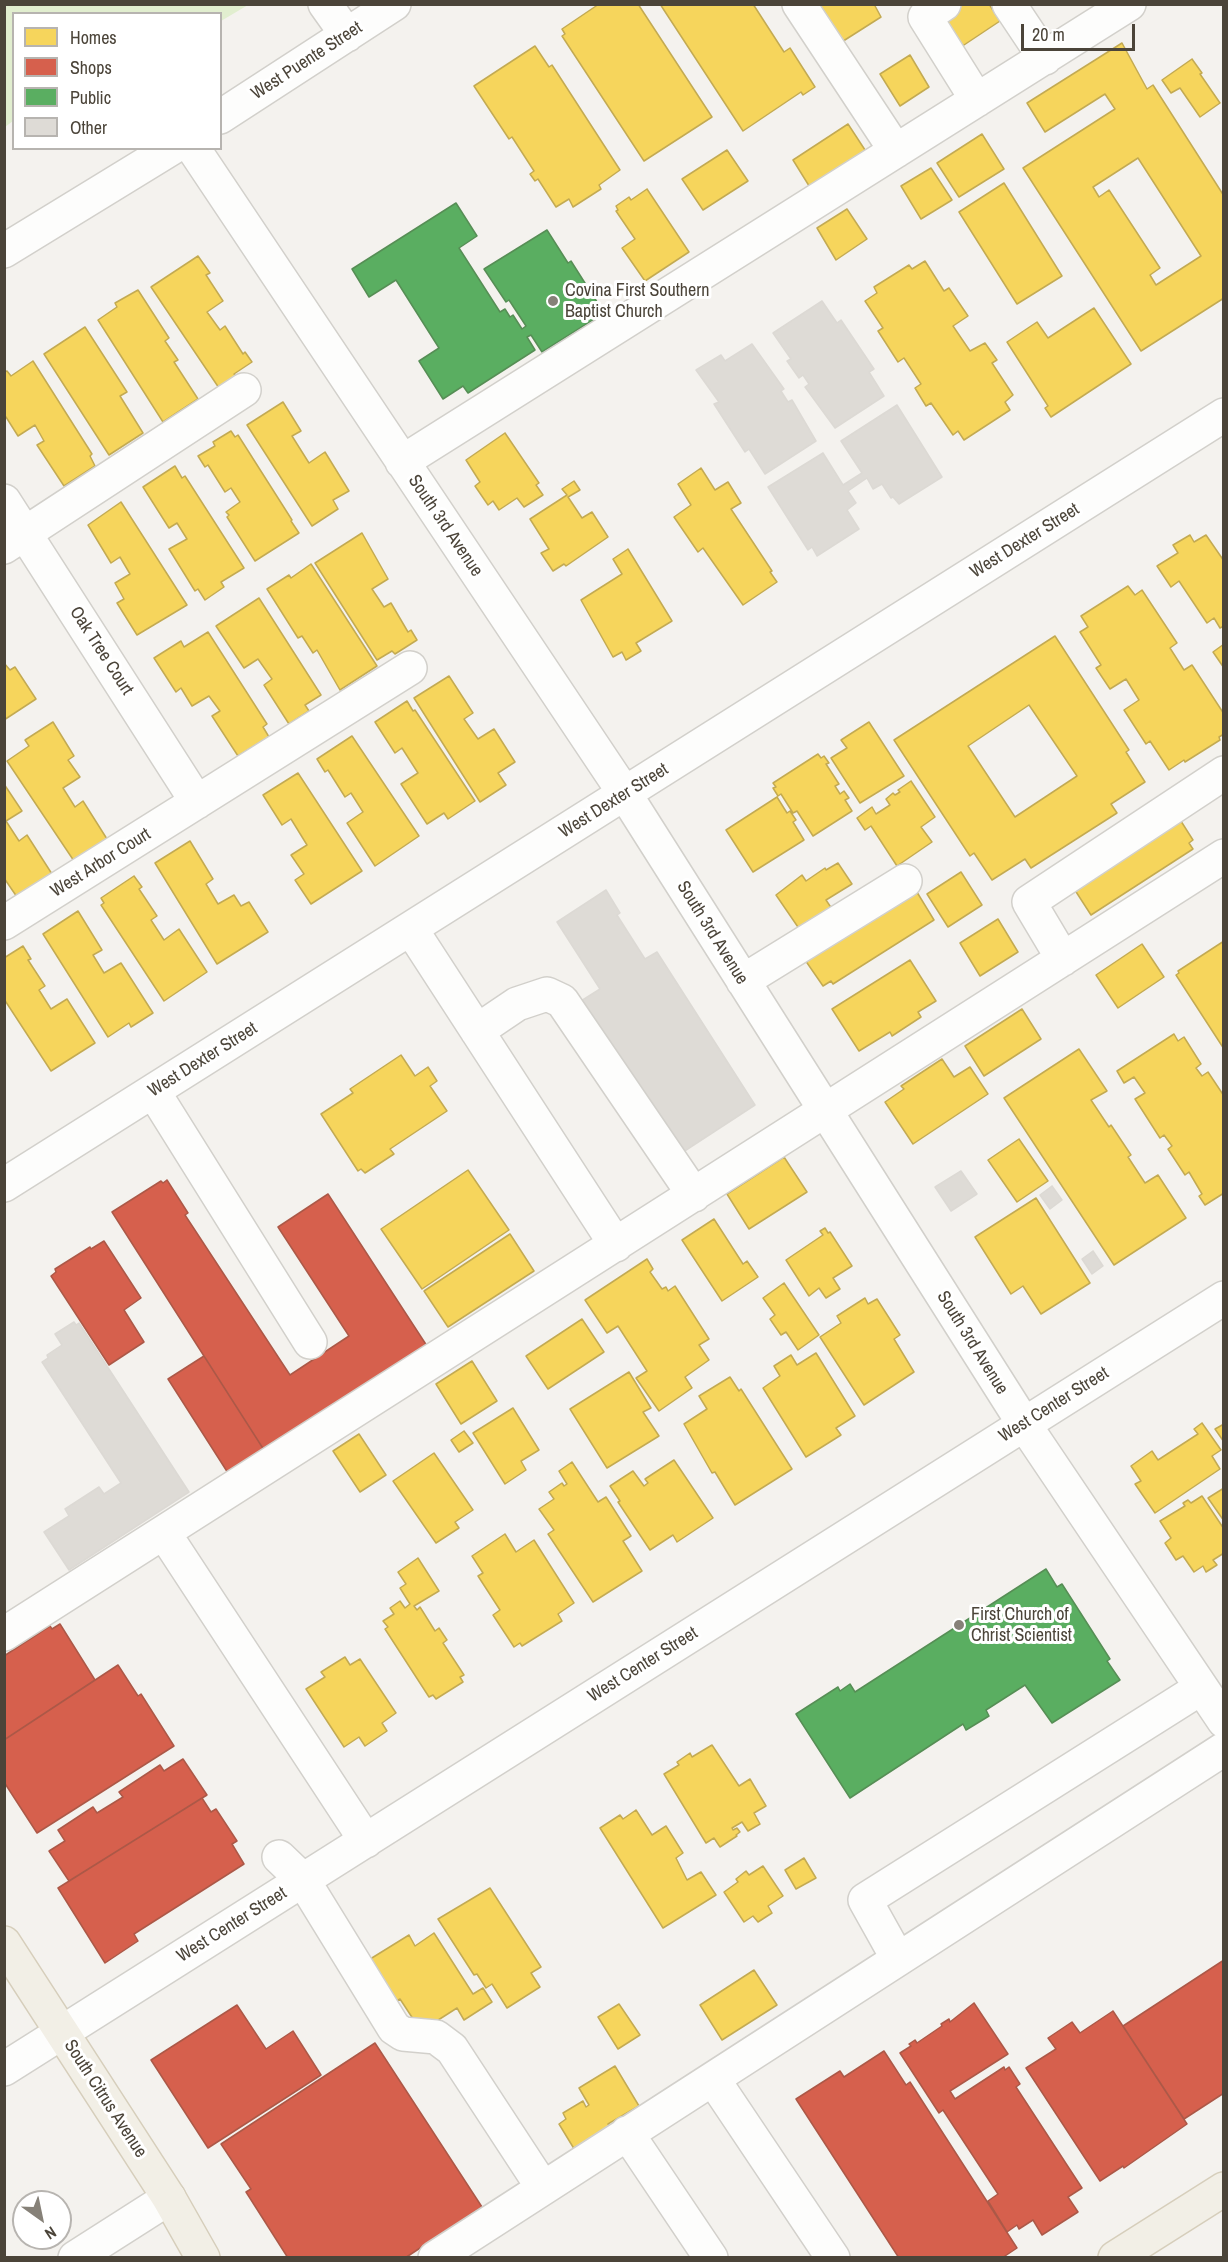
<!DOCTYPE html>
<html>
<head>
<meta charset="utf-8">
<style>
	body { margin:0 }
	#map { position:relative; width:1228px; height:2262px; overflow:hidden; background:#f4f2ee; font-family:"Archivo Narrow",sans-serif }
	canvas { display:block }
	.frame { position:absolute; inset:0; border:6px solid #4b4439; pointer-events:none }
	.legend { position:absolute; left:12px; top:12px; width:210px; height:138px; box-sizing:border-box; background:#fff; border:2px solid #b7b4b0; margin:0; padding:8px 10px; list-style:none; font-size:18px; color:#4b4439 }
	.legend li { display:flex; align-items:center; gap:12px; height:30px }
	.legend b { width:30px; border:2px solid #b7b4b0 }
	.north { position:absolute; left:12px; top:2190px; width:60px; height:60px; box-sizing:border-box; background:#fff; border:2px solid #b7b4b0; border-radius:50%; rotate:147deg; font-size:16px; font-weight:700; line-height:24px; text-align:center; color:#4b4439 }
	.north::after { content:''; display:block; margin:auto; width:21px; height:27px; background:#868178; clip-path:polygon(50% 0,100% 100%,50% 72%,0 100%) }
	.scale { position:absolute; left:1021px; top:24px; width:114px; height:27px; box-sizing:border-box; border:3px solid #4b4439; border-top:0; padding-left:8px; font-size:18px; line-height:21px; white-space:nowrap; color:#4b4439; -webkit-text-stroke:4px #fff; paint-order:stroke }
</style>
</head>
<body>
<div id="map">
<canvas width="1228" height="2262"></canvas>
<div class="frame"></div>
<ul class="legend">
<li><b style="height:16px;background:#f6d55c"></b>Homes</li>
<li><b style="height:16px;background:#d6604d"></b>Shops</li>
<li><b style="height:16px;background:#5aae61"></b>Public</li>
<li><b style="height:16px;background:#dedbd6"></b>Other</li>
</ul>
<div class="north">N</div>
<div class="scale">20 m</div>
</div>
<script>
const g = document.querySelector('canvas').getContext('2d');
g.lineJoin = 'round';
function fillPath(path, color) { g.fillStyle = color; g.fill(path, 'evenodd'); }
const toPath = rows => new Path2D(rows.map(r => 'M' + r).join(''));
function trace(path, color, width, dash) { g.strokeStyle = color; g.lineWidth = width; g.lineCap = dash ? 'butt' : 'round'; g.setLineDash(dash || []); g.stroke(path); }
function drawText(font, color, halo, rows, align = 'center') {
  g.font = font + ' "Archivo Narrow",sans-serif'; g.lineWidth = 6; g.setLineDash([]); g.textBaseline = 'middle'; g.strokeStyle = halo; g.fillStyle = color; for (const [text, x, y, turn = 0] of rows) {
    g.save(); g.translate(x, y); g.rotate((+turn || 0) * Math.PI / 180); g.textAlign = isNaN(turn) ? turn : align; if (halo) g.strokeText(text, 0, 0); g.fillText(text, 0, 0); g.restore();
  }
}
fillPath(toPath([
	[5,4,248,4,248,5,221,21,220,14,14,14,13,121,5,127]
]), '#e1eecf');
const homes = toPath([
	[599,4,638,4,712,117,644,161,562,36,565,34,562,29,599,4],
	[660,4,753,4,784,52,790,48,815,87,803,95,801,92,743,131,660,4],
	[811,4,874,4,881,17,837,45,811,4],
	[959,4,989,4,1000,21,958,49,938,18,959,4],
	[1122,43,1147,89,1153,85,1224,196,1224,298,1141,351,1023,168,1115,109,1105,94,1045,132,1027,103,1122,43],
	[1138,158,1201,256,1156,285,1150,275,1160,268,1109,190,1099,197,1093,187,1138,158],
	[535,46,549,67,552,65,620,170,599,185,601,189,573,207,569,199,556,207,538,179,535,181,530,174,534,171,512,137,509,139,474,86,535,46],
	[910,55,929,87,900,106,880,74,910,55],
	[1192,59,1202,73,1200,74,1220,103,1200,117,1180,88,1171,93,1162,80,1192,59],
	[848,124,867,153,811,189,793,160,848,124],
	[982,134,1004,169,959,197,937,163,982,134],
	[727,150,748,181,703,210,682,179,727,150],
	[931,168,952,200,921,219,901,186,931,168],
	[1004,183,1062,276,1017,304,959,212,1004,183],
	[647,189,689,252,645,281,622,248,635,239,616,211,618,210,616,206,629,197,631,200,647,189],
	[847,209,867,239,836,260,817,228,847,209],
	[198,256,210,273,206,275,223,301,207,312,220,330,225,326,243,354,245,352,252,362,234,374,236,376,219,388,151,287,198,256],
	[925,261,944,291,949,288,968,316,953,326,970,351,985,343,997,360,992,363,1013,395,1005,402,1010,410,964,440,958,431,953,435,931,403,926,406,915,388,921,384,904,358,898,362,878,331,883,328,865,301,877,293,874,287,909,265,912,269,925,261],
	[138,290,169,338,165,341,178,360,174,362,198,399,163,422,98,320,117,307,115,303,138,290],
	[1094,308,1131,364,1051,417,1045,408,1048,406,1007,342,1037,322,1048,338,1094,308],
	[85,327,127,392,120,396,143,433,109,455,44,354,85,327],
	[33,361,92,454,90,456,95,466,64,486,37,445,44,441,35,425,18,436,6,417,4,419,4,372,7,371,11,376,33,361],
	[283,402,301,431,292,436,309,463,325,452,349,491,333,500,338,509,312,526,247,425,283,402],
	[231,431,235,437,238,435,292,520,291,521,299,533,255,561,227,517,229,515,226,512,240,502,231,488,225,492,208,465,205,467,198,456,215,446,213,442,231,431],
	[505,433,539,483,536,485,543,495,524,507,517,498,499,510,493,501,488,505,475,486,480,482,466,460,505,433],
	[175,466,182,478,185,476,244,568,221,582,224,587,205,600,198,589,195,591,169,549,187,539,177,523,169,528,143,487,175,466],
	[701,468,715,490,728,482,741,503,731,509,772,571,770,572,777,582,743,605,703,548,698,552,674,517,691,505,678,484,701,468],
	[574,481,580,490,568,497,582,518,592,512,608,537,566,566,564,564,553,571,541,553,549,549,530,519,567,495,562,489,574,481],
	[121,502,187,605,137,635,117,603,124,599,115,583,130,574,120,557,111,563,88,525,121,502],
	[362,533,388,579,372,589,384,607,391,603,408,632,411,630,417,640,395,654,392,651,377,660,315,563,362,533],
	[1190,535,1194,542,1206,535,1224,561,1224,626,1220,628,1214,618,1207,623,1179,581,1171,587,1157,566,1178,553,1173,545,1190,535],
	[628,549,672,621,636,643,641,651,626,660,622,652,613,657,581,600,622,574,613,559,628,549],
	[311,564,377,666,340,690,317,650,313,653,302,636,298,638,267,589,289,575,291,578,311,564],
	[1128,586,1135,595,1142,590,1177,643,1170,648,1184,670,1192,665,1224,714,1224,734,1219,737,1220,740,1185,762,1184,760,1169,770,1150,741,1146,744,1124,710,1139,700,1126,679,1110,689,1096,668,1101,665,1080,632,1088,627,1081,616,1128,586],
	[259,598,321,695,305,705,309,711,289,724,264,685,272,679,258,659,244,668,216,626,259,598],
	[208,632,267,724,263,727,269,737,238,756,212,716,220,711,209,696,192,706,181,688,176,692,154,658,181,641,184,647,208,632],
	[1055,636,1129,750,1126,752,1145,782,1111,804,1117,813,1031,868,1025,859,992,880,974,853,970,856,894,740,1055,636],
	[1029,705,1077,776,1015,817,968,746,1029,705],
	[1224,644,1224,668,1213,652,1224,644],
	[4,663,10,670,15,667,36,699,4,720,4,663],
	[449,676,473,713,464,719,478,739,494,729,515,762,498,773,506,785,480,802,414,698,449,676],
	[407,701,413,711,415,710,475,801,448,819,444,813,427,824,401,784,418,773,402,748,395,753,375,722,407,701],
	[53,722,74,756,68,760,80,777,63,788,75,807,83,801,107,839,74,861,7,761,29,746,25,740,53,722],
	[869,722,904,776,860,803,831,758,847,748,841,740,869,722],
	[352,736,419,836,375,866,347,823,363,812,351,793,345,797,328,770,325,772,317,759,352,736],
	[818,754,821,758,824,756,829,763,826,764,839,784,835,786,840,794,844,791,849,798,845,800,852,811,813,836,797,811,793,813,781,794,778,796,773,788,776,787,773,783,818,754],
	[298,773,362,871,311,904,295,880,304,874,291,855,307,845,291,819,282,825,263,795,298,773],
	[911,781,935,817,921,827,932,842,897,866,871,826,865,830,857,818,872,807,876,814,890,805,886,799,893,793,895,795,900,792,898,790,911,781],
	[4,784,22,811,6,821,19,841,27,835,52,874,17,897,4,878,4,784],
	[777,797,787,813,790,811,796,820,793,822,804,840,753,872,726,830,777,797],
	[1179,818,1193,840,1189,843,1193,849,1091,915,1071,884,1179,818],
	[190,841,213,879,206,884,218,904,234,895,241,906,249,902,268,932,217,964,155,863,190,841],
	[838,863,852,884,826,900,832,909,800,930,776,895,802,875,806,881,825,868,826,870,838,863],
	[961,872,982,905,948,927,927,894,961,872],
	[134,876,142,887,139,889,157,916,151,920,164,940,179,929,207,972,164,1001,101,905,104,903,101,898,134,876],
	[912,884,934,920,833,984,831,981,823,986,803,957,912,884],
	[78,911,102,950,93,955,104,973,121,963,153,1013,131,1027,129,1023,108,1037,43,934,78,911],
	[998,919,1018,952,980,976,960,943,998,919],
	[1224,941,1224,1049,1176,975,1179,973,1178,971,1224,941],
	[1142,944,1164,977,1118,1008,1096,975,1142,944],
	[23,946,31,959,28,960,45,986,39,990,51,1009,67,999,95,1043,51,1071,4,999,4,958,23,946],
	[910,960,936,1001,918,1012,921,1017,892,1036,890,1032,859,1051,832,1009,910,960],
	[1022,1009,1041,1039,984,1076,965,1046,1022,1009],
	[1174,1034,1178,1041,1184,1037,1201,1064,1196,1068,1202,1076,1208,1072,1224,1096,1224,1193,1205,1205,1199,1196,1202,1194,1189,1172,1185,1175,1168,1149,1172,1146,1164,1135,1160,1138,1135,1099,1145,1093,1134,1077,1124,1083,1117,1071,1174,1034],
	[1079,1049,1107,1091,1091,1100,1109,1127,1111,1125,1131,1155,1128,1157,1145,1183,1158,1175,1186,1218,1114,1265,1004,1098,1079,1049],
	[401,1055,415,1076,428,1067,437,1081,430,1086,447,1111,390,1149,394,1154,365,1173,361,1169,358,1171,321,1114,353,1093,350,1089,401,1055],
	[942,1059,954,1077,970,1067,988,1094,913,1144,885,1102,904,1089,901,1086,942,1059],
	[1019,1139,1048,1181,1017,1202,988,1160,1019,1139],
	[784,1157,807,1192,749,1229,727,1194,784,1157],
	[468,1170,509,1230,422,1289,381,1229,468,1170],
	[1036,1198,1090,1283,1041,1314,1023,1286,1011,1294,975,1237,1036,1198],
	[714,1219,743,1264,747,1261,758,1277,722,1301,682,1240,714,1219],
	[825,1228,828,1233,830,1232,852,1266,833,1278,840,1289,826,1298,819,1288,809,1296,786,1260,823,1235,820,1231,825,1228],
	[510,1234,534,1271,448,1327,424,1291,510,1234],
	[647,1259,653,1269,650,1272,662,1289,666,1287,668,1291,675,1286,709,1339,699,1345,709,1360,685,1377,692,1388,659,1411,636,1378,647,1371,618,1326,607,1333,585,1300,647,1259],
	[784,1283,819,1335,798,1350,786,1332,781,1335,770,1319,775,1315,763,1298,784,1283],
	[865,1298,868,1304,877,1299,900,1335,894,1339,914,1372,864,1405,820,1337,841,1323,837,1316,865,1298],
	[582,1319,604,1352,548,1389,526,1356,582,1319],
	[816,1353,855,1416,836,1428,841,1435,806,1457,763,1388,780,1376,774,1366,791,1355,797,1365,816,1353],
	[472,1361,497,1401,461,1424,436,1384,472,1361],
	[629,1372,651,1408,643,1412,659,1436,607,1468,570,1409,629,1372],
	[730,1377,739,1391,741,1389,792,1469,735,1505,715,1472,712,1473,684,1424,707,1409,699,1396,730,1377],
	[513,1408,539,1450,521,1461,526,1470,505,1484,473,1433,513,1408],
	[1202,1423,1221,1450,1212,1456,1220,1469,1155,1513,1135,1484,1141,1481,1131,1466,1152,1451,1158,1460,1198,1434,1194,1429,1202,1423],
	[1224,1424,1224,1442,1215,1429,1224,1424],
	[464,1431,473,1443,459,1452,451,1440,464,1431],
	[359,1434,386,1475,360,1492,333,1451,359,1434],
	[434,1453,473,1510,455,1522,459,1528,436,1543,393,1481,434,1453],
	[674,1460,713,1518,677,1542,673,1535,650,1550,618,1502,620,1501,610,1486,633,1471,644,1486,648,1483,645,1479,674,1460],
	[572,1462,598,1502,606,1497,631,1536,623,1541,642,1571,593,1602,548,1534,554,1530,539,1509,554,1499,549,1492,562,1483,564,1486,567,1484,559,1471,572,1462],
	[1224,1488,1224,1521,1208,1498,1224,1488],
	[1202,1496,1224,1529,1224,1553,1213,1560,1217,1565,1206,1572,1203,1566,1194,1572,1183,1556,1176,1560,1165,1543,1171,1538,1160,1521,1185,1506,1183,1503,1188,1500,1191,1503,1202,1496],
	[505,1534,516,1552,534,1540,574,1603,558,1614,562,1621,522,1646,520,1643,514,1647,493,1615,500,1610,478,1576,483,1573,472,1556,505,1534],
	[418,1558,439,1591,414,1606,417,1610,420,1607,435,1631,439,1628,447,1640,443,1643,464,1675,460,1677,463,1682,436,1699,433,1695,429,1697,385,1629,388,1627,383,1621,394,1614,390,1608,400,1601,405,1608,410,1604,400,1588,406,1584,398,1572,418,1558],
	[345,1657,350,1665,360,1659,396,1713,382,1723,387,1731,365,1746,359,1737,344,1747,306,1689,325,1677,321,1672,345,1657],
	[712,1745,739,1786,750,1779,766,1806,754,1813,760,1824,748,1831,742,1822,732,1828,733,1830,737,1828,740,1832,736,1835,737,1836,720,1847,714,1838,706,1843,664,1774,679,1765,677,1762,690,1753,692,1757,712,1745],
	[636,1810,652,1835,666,1826,683,1853,676,1858,687,1880,701,1872,716,1895,663,1928,600,1828,620,1815,623,1819,636,1810],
	[804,1858,816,1878,796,1889,785,1870,804,1858],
	[763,1866,783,1896,768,1906,772,1913,758,1922,753,1916,744,1922,724,1892,738,1882,736,1879,746,1871,749,1875,763,1866],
	[490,1888,541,1967,531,1973,540,1987,507,2008,492,1984,486,1988,477,1974,474,1975,438,1919,490,1888],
	[434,1933,473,1994,483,1988,492,2002,464,2020,457,2008,421,2031,400,1999,393,2003,367,1961,409,1935,415,1946,434,1933],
	[754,1970,777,2005,722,2040,700,2005,754,1970],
	[619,2004,640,2035,618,2049,598,2017,619,2004],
	[615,2066,639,2106,608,2124,612,2130,576,2152,559,2124,566,2119,563,2113,583,2101,586,2107,589,2105,579,2088,615,2066]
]);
fillPath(homes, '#f6d55c');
trace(homes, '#c3aa52', 1.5);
const shops = toPath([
	[167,1180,188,1213,185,1215,290,1375,349,1336,278,1227,328,1194,427,1346,264,1450,112,1212,161,1181,163,1183,167,1180],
	[104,1241,141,1298,124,1310,144,1342,109,1365,51,1276,56,1272,55,1269,90,1247,91,1249,104,1241],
	[204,1356,264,1450,228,1473,168,1379,204,1356],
	[60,1624,95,1680,4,1740,4,1656,50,1626,52,1629,60,1624],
	[118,1665,138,1696,141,1694,174,1746,37,1833,4,1782,4,1740,118,1665],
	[183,1759,207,1795,69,1881,49,1851,65,1841,58,1830,93,1807,97,1813,123,1797,119,1792,160,1765,164,1771,183,1759],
	[202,1798,211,1812,216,1809,237,1841,232,1844,244,1864,134,1934,138,1941,105,1963,58,1888,202,1798],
	[1224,1960,1224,2093,1184,2119,1123,2026,1224,1960],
	[974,2003,1008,2054,950,2091,955,2099,1004,2067,1005,2070,1009,2067,1020,2084,1016,2087,1082,2188,1068,2197,1078,2212,1042,2235,1033,2220,1019,2229,1017,2225,1007,2232,988,2201,998,2194,943,2110,939,2113,900,2053,911,2046,909,2044,915,2040,917,2043,942,2026,941,2024,949,2019,950,2022,974,2003],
	[237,2005,266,2049,293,2031,321,2075,208,2148,151,2060,237,2005],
	[1113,2011,1187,2124,1124,2168,1123,2166,1100,2181,1026,2068,1056,2049,1048,2038,1072,2022,1080,2033,1113,2011],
	[375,2043,482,2207,405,2258,288,2258,246,2192,251,2189,221,2144,375,2043],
	[884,2051,906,2085,910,2082,1017,2248,1002,2258,899,2258,796,2099,840,2071,844,2077,884,2051]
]);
fillPath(shops, '#d6604d');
trace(shops, '#ac5847', 1.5);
const public = toPath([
	[456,203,477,236,459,248,500,312,505,309,510,317,513,315,522,329,526,326,509,300,506,302,484,269,547,230,568,263,571,261,604,313,542,352,531,335,527,337,535,350,468,393,463,386,443,399,419,361,439,348,396,280,369,297,352,269,456,203],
	[1046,1569,1057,1587,1062,1584,1110,1659,1107,1661,1120,1680,1052,1723,1025,1685,986,1710,989,1716,966,1730,963,1724,850,1798,796,1714,838,1687,840,1691,850,1684,855,1692,1046,1569]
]);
fillPath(public, '#5aae61');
trace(public, '#568e55', 1.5);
const building = toPath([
	[822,301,837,323,841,320,874,369,869,372,884,396,835,428,805,387,809,384,803,375,799,378,787,361,791,359,773,333,822,301],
	[752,344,784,389,781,391,788,402,792,400,816,441,765,474,749,449,745,452,714,404,719,402,696,370,721,355,725,361,752,344],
	[897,405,942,477,899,504,893,497,891,498,882,484,873,489,867,478,848,491,856,503,847,510,859,529,817,556,812,547,808,550,768,487,823,453,843,485,862,473,841,441,897,405],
	[606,890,620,913,617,915,645,959,657,952,755,1105,680,1154,581,1001,600,989,557,922,606,890],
	[961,1171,977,1194,951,1211,935,1187,961,1171],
	[1052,1186,1062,1200,1050,1209,1040,1195,1052,1186],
	[1093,1251,1103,1266,1092,1274,1082,1259,1093,1251],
	[74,1322,76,1325,79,1323,189,1492,69,1570,44,1532,69,1516,65,1509,99,1487,104,1494,121,1483,42,1362,48,1358,47,1355,62,1345,55,1334,74,1322]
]);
fillPath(building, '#dedbd6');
trace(building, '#dcd9d4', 1.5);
const minor = toPath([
	[325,4,347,35],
	[799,4,896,151],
	[944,4,925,17,977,100],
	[1009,4,1045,58],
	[220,117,394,4],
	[193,148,625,794,1024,1424,1224,1721],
	[4,251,172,148],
	[402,462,1129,4],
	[4,501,197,802],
	[4,547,244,390],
	[4,923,410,668],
	[411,929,616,1245],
	[1063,959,1029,902,1224,773],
	[743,981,905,881],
	[477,1031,517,1004,547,994,562,1001,694,1195],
	[153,1091,310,1342],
	[4,1185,1224,415],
	[164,1533,366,1841],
	[4,1634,1224,856],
	[279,1857,303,1880,394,2028,403,2034,436,2037,452,2049,543,2188],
	[898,1959,865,1900,1201,1688],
	[4,2069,1224,1298],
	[713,2079,833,2258],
	[627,2133,711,2258],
	[75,2258,169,2198],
	[435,2258,1224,1749]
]);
const major = toPath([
	[4,1943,169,2198,203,2258],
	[1115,2258,1224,2189]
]);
trace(minor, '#d2d0cb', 36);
trace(major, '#d6cebb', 36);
trace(minor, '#fdfdfc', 33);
trace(major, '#f2efe6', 33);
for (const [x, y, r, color] of [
	[553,301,6,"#868178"],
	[959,1625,6,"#868178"]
]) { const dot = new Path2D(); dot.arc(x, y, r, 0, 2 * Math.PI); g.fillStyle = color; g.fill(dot); trace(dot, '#fff', 2); }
drawText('18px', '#4b4439', '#fff', [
	["West Puente Street",307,61,-33],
	["South 3rd Avenue",445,526,56],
	["West Dexter Street",1025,541,-32],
	["Oak Tree Court",101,651,57],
	["West Dexter Street",614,801,-32],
	["West Arbor Court",101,863,-32],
	["South 3rd Avenue",712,933,58],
	["West Dexter Street",203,1060,-32],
	["South 3rd Avenue",972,1343,58],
	["West Center Street",1054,1405,-32],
	["West Center Street",643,1665,-32],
	["West Center Street",232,1925,-32],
	["South Citrus Avenue",105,2099,57]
]);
drawText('18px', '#4b4439', '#fff', [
	["Covina First Southern",565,291],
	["Baptist Church",565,312],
	["First Church of",971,1615],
	["Christ Scientist",971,1636]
], 'left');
</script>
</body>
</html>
